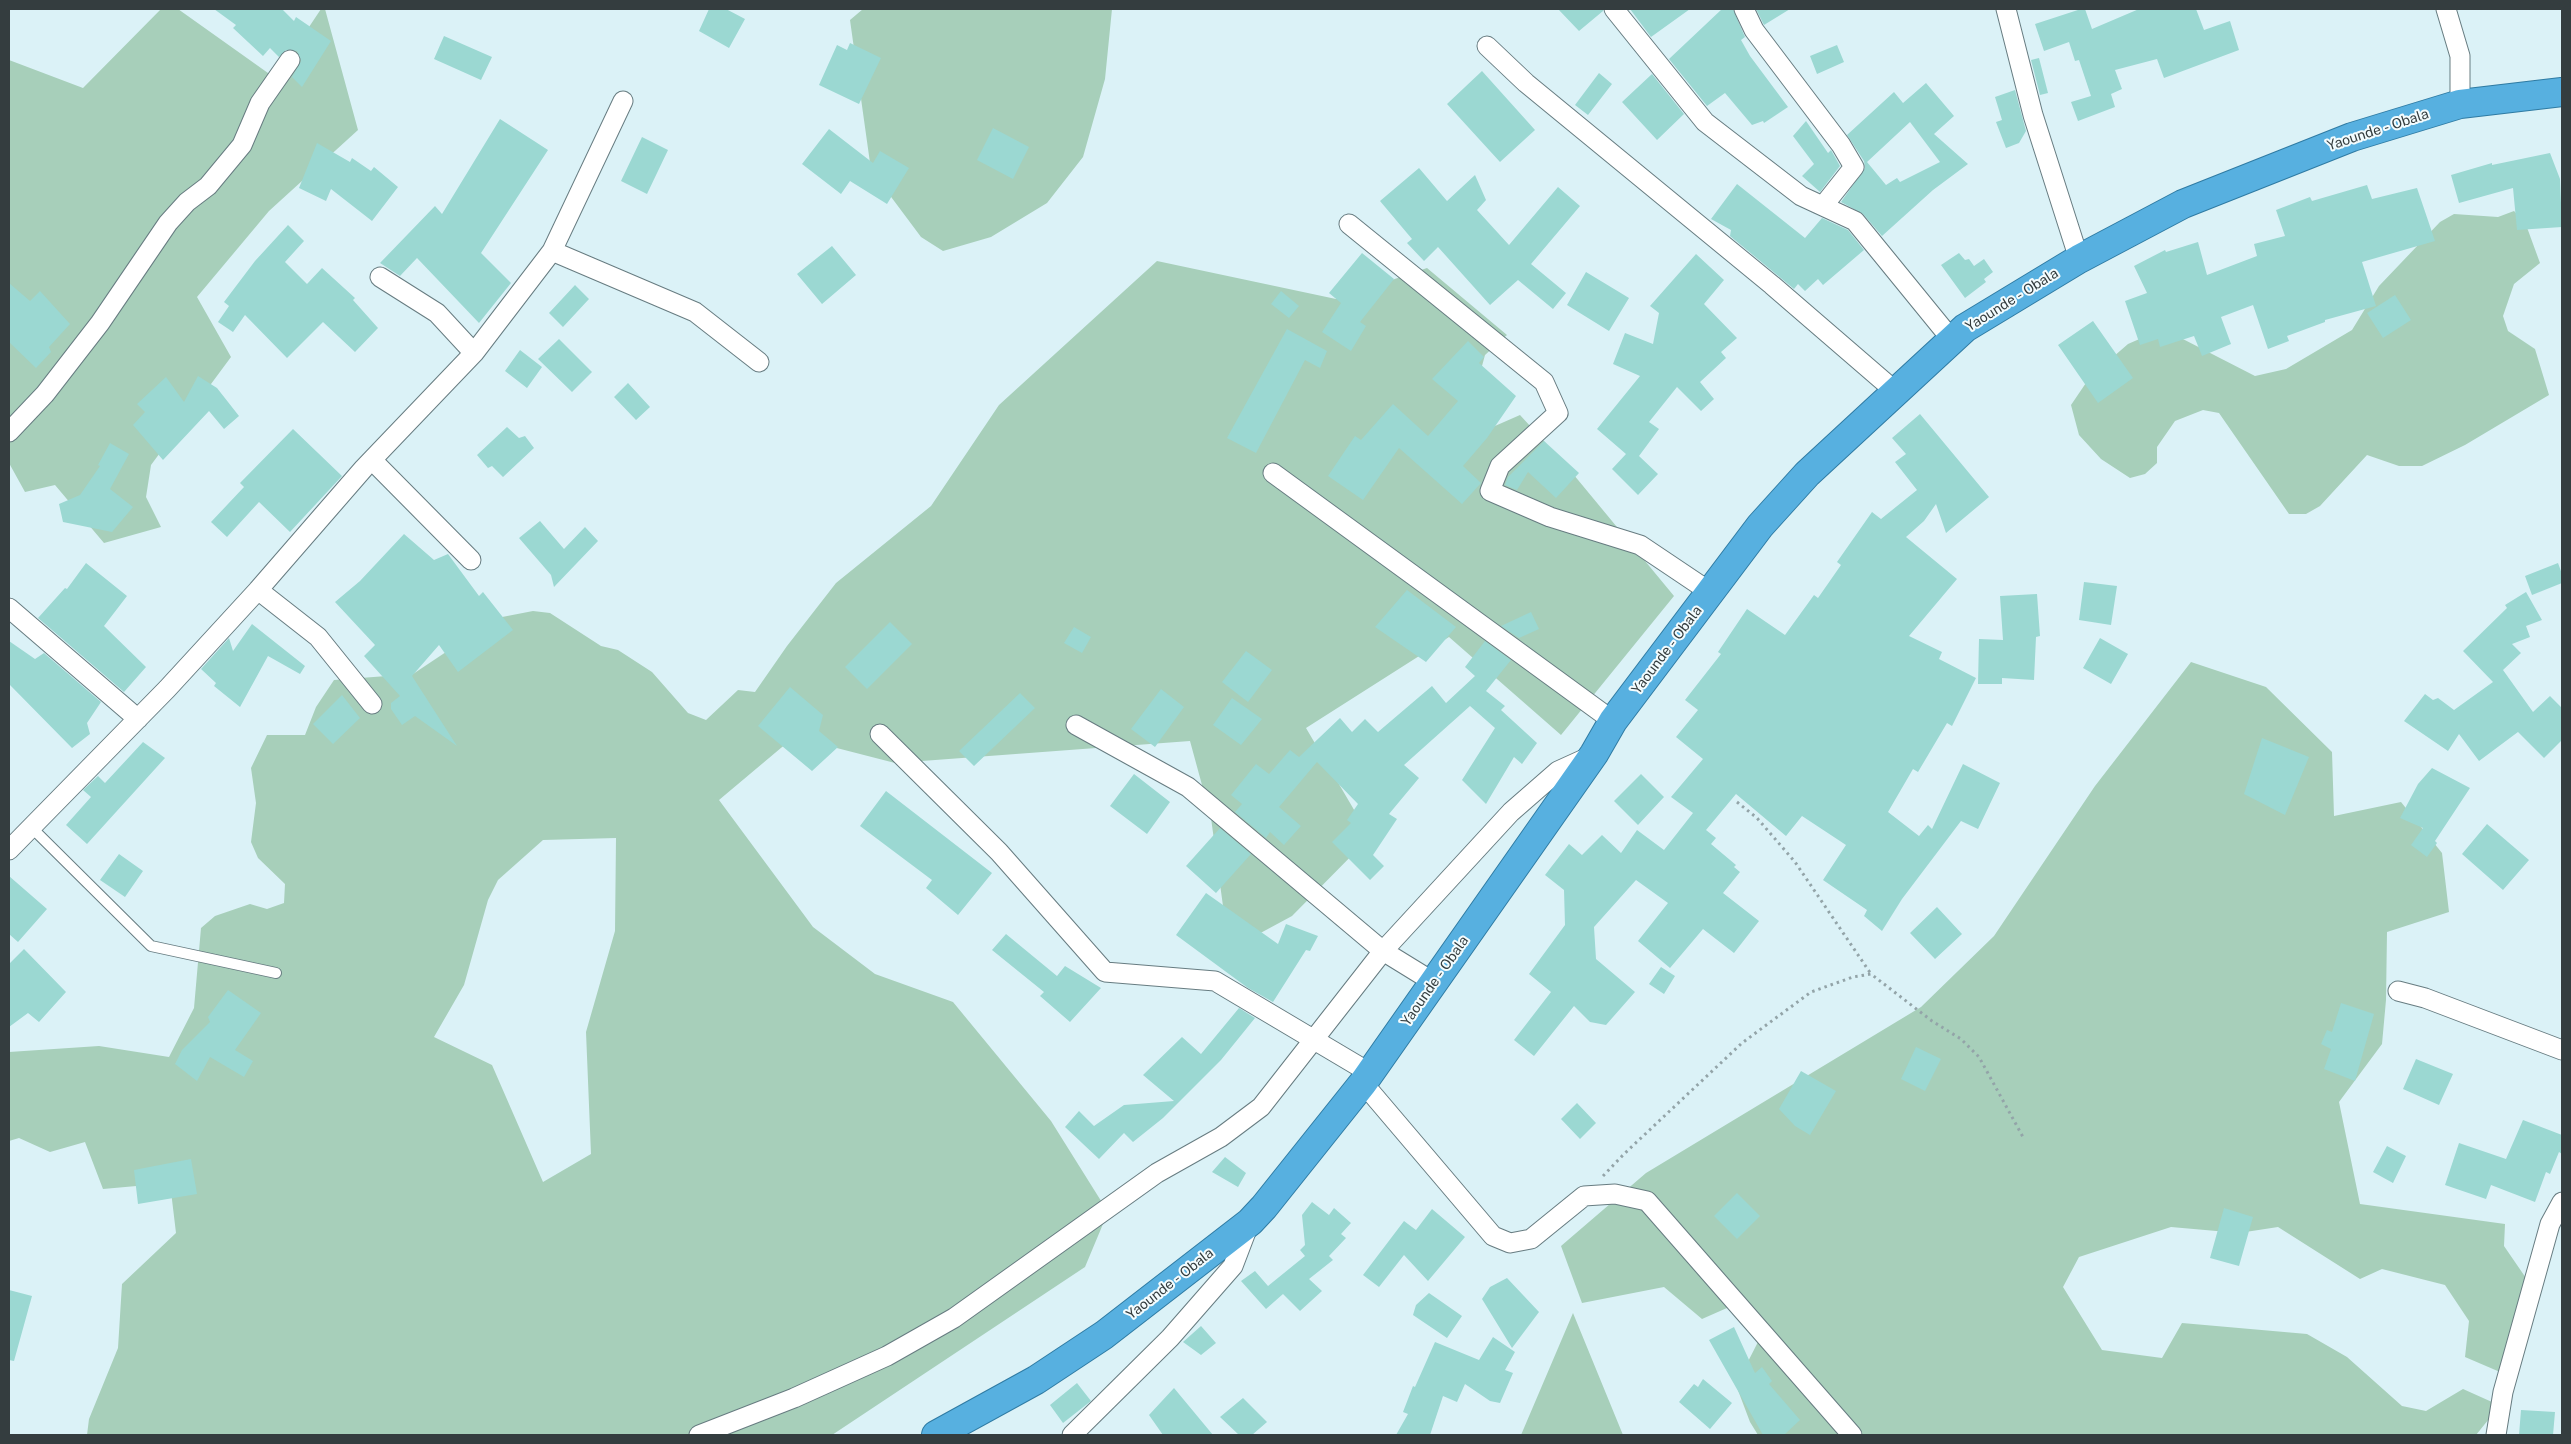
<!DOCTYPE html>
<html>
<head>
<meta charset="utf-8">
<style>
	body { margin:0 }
	#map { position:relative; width:2571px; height:1444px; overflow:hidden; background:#dbf2f7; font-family:"Public Sans",sans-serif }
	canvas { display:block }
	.frame { position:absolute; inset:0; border:10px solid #343d3f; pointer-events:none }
</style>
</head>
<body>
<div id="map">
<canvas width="2571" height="1444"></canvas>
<div class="frame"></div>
</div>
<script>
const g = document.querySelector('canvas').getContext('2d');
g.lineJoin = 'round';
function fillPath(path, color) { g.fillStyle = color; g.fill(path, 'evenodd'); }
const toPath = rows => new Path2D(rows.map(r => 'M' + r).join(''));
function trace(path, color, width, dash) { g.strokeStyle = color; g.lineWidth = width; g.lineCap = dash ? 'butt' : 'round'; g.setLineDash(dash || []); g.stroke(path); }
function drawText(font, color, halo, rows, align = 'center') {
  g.font = font + ' "Public Sans",sans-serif'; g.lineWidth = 4; g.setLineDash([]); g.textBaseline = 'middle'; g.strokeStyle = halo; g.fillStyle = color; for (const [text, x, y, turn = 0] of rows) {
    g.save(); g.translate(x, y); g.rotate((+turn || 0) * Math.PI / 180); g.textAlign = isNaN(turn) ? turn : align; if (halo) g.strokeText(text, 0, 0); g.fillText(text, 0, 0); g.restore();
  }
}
fillPath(toPath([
	[161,9,178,9,275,78,321,9,325,9,358,130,269,211,197,297,231,357,151,465,146,497,161,527,104,543,55,485,25,492,9,463,9,60,83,88],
	[863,9,1112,9,1105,79,1083,157,1047,203,991,237,943,251,921,237,871,170,850,20],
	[2514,211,2525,222,2540,263,2514,284,2503,316,2508,331,2535,349,2549,395,2465,445,2422,466,2399,466,2367,455,2320,506,2306,514,2289,514,2219,413,2203,410,2175,421,2157,447,2157,463,2145,474,2130,478,2101,459,2079,435,2071,405,2090,377,2128,344,2144,337,2177,336,2255,376,2286,369,2352,330,2379,286,2440,222,2454,214,2498,217],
	[1157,261,1336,299,1427,268,1507,335,1485,355,1468,417,1479,433,1520,415,1564,463,1674,596,1561,735,1449,637,1306,728,1370,837,1292,916,1229,950,1211,818,1190,741,895,763,794,737,719,800,813,927,875,974,953,1002,1051,1121,1108,1212,1085,1267,832,1435,87,1435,89,1419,118,1348,122,1284,176,1233,170,1183,103,1189,85,1142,50,1152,19,1138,9,1141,9,1052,99,1046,169,1057,194,1008,201,928,215,916,250,904,267,909,284,903,285,884,258,858,251,842,256,803,251,768,267,735,305,735,316,707,334,680,413,674,497,618,533,611,550,613,601,646,618,650,652,672,688,713,706,720,738,690,755,692,787,646,836,583,931,506,999,405],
	[616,838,615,931,586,1032,591,1154,543,1182,492,1065,434,1037,464,985,488,900,498,880,543,840],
	[2191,662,2266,687,2332,752,2334,816,2401,802,2442,853,2449,912,2387,932,2386,1000,2382,1044,2339,1102,2360,1204,2505,1224,2504,1246,2528,1281,2500,1372,2465,1357,2469,1321,2445,1285,2382,1269,2360,1279,2278,1227,2239,1233,2171,1227,2079,1257,2063,1287,2102,1350,2162,1358,2182,1323,2307,1334,2347,1357,2402,1406,2426,1411,2463,1389,2492,1402,2501,1404,2476,1435,1758,1435,1750,1422,1736,1385,1759,1340,1736,1304,1702,1319,1664,1287,1582,1303,1561,1246,1646,1173,1921,1007,1994,936,2095,786],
	[1573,1313,1623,1435,1521,1435]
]), '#a7cfba');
fillPath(toPath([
	[214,9,282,9,294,21,296,17,331,41,302,87,292,77,301,61,297,51,286,50,279,57,270,48,263,56,233,28,236,25],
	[709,9,726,9,745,19,729,48,699,31],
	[1558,9,1603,9,1603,11,1579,31],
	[1630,9,1690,9,1651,37],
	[1722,9,1733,9,1745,37,1741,40,1750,56,1788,107,1764,123,1763,121,1752,125,1725,93,1707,106,1669,59],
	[1756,9,1790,9,1764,25],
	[2081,9,2085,9,2092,29,2139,9,2196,9,2204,30,2230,21,2239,50,2164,78,2157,59,2115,70,2122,89,2111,94,2115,107,2078,121,2071,102,2091,96,2079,60,2075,61,2069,42,2044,51,2035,24],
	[444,36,492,57,481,80,434,59],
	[850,43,881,58,859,104,819,85,837,45,847,50],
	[1837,45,1844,62,1817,74,1810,56],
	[2039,58,2048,93,2040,95,2031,60],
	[1482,71,1535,130,1500,162,1447,104],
	[1599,73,1612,84,1588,115,1575,105],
	[1652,74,1684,114,1657,140,1622,102],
	[1926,83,1954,116,1934,134,1968,164,1933,190,1882,236,1863,214,1841,202,1865,168,1864,161,1847,135,1894,92,1903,103],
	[1910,122,1940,162,1900,182,1897,178,1886,185,1867,162],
	[2015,90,2026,131,2019,143,2006,148,1996,122,2002,120,1995,97],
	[500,119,548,150,481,253,511,283,479,323,417,258,400,276,380,263,435,206,442,214],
	[1806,121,1828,153,1831,150,1840,166,1820,192,1802,176,1814,164,1793,136],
	[993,128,1029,147,1013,179,977,160],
	[829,129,873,163,880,151,909,168,887,204,850,181,841,194,802,164],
	[642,137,668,150,647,194,621,181],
	[317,143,350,162,352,158,371,171,374,167,398,187,372,221,331,189,326,201,299,188],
	[2550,153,2560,179,2562,227,2517,230,2513,188,2459,203,2451,175,2492,163,2492,165],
	[1419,168,1447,201,1475,175,1486,200,1477,210,1509,245,1558,187,1580,206,1531,264,1566,293,1553,309,1518,280,1490,305,1438,247,1424,261,1407,243,1412,239,1380,201],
	[1737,184,1805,238,1822,218,1848,230,1864,250,1823,285,1818,279,1805,291,1798,284,1794,289,1730,236,1731,230,1711,219],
	[2367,185,2372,199,2417,188,2435,241,2362,262,2376,306,2325,320,2325,322,2287,336,2289,341,2268,349,2253,305,2221,317,2231,344,2202,356,2194,336,2160,347,2158,339,2140,345,2125,301,2147,293,2134,266,2165,250,2166,252,2198,242,2207,275,2257,256,2254,244,2285,236,2276,210,2310,197,2312,201],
	[288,225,304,241,285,262,307,284,322,268,355,298,353,300,378,328,355,352,323,322,287,358,245,315,233,332,218,322,229,306,224,302,255,261],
	[832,246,856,275,822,304,797,274],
	[1362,253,1394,279,1360,322,1366,326,1351,351,1322,332,1341,303,1329,293],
	[1959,253,1965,260,1969,259,1974,266,1984,259,1993,272,1984,279,1986,282,1965,298,1941,265],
	[1696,254,1724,280,1704,304,1737,338,1721,352,1726,358,1700,382,1714,399,1701,411,1677,387,1649,422,1659,429,1639,456,1658,474,1638,495,1612,469,1626,454,1597,429,1640,376,1613,364,1625,333,1653,344,1659,313,1650,306],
	[1586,272,1629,298,1609,331,1567,305],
	[9,283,30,301,40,291,70,324,49,347,51,352,36,368,9,342],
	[575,285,589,299,563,327,549,313],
	[1281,291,1299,306,1289,318,1271,304],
	[2395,295,2411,320,2383,338,2367,313],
	[2093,321,2133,378,2098,403,2058,345],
	[1287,329,1327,351,1320,368,1305,360,1256,453,1227,438],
	[559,339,592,372,572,392,538,359],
	[1468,341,1484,357,1479,363,1516,396,1487,438,1463,466,1481,483,1462,504,1399,448,1363,500,1328,476,1355,436,1361,440,1393,404,1428,436,1458,401,1432,379],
	[520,350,542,367,527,388,505,371],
	[198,376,217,388,239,416,224,429,209,411,163,460,133,425,145,412,137,404,166,377,184,402],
	[628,383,650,407,636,420,614,397],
	[1920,414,1989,497,1946,533,1936,504,1924,521,1906,537,1957,579,1909,636,1942,652,1939,659,1976,678,1952,726,1947,723,1918,772,1913,769,1888,812,1919,836,1928,825,1932,829,1963,764,2000,783,1978,829,1961,821,1902,899,1882,931,1864,916,1867,910,1823,880,1846,845,1802,816,1786,836,1736,794,1706,830,1716,838,1711,844,1736,865,1734,867,1740,872,1723,893,1759,921,1734,953,1703,929,1670,968,1638,941,1668,903,1636,880,1594,927,1596,959,1635,992,1606,1025,1590,1022,1574,1006,1534,1056,1514,1040,1551,992,1529,974,1565,925,1564,890,1545,875,1569,844,1582,855,1602,835,1621,853,1637,830,1664,850,1693,813,1671,797,1703,759,1676,737,1698,710,1685,700,1721,654,1718,652,1747,609,1785,635,1814,595,1818,598,1841,565,1837,562,1872,512,1881,519,1917,490,1895,462,1906,454,1892,438],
	[507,427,519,438,525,436,534,448,503,477,492,466,488,468,477,455],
	[293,429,342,476,290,532,259,502,227,537,211,522,244,487,240,483],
	[1544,441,1579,473,1556,498,1528,472,1517,490,1505,485,1508,477],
	[110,443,129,454,110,489,133,507,112,532,63,522,59,504,80,495,100,466,98,465],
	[540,521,564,549,585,527,598,541,554,587,551,575,519,538],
	[404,534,434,560,448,554,479,596,483,592,513,630,458,672,439,645,412,676,457,746,415,716,402,725,391,709,391,703,400,696,364,656,375,645,335,602,360,581],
	[86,563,127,596,104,626,146,667,124,692,38,618,65,588,67,589],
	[2558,563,2562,574,2562,583,2532,595,2525,576],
	[2084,582,2117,586,2111,625,2079,620],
	[1407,590,1456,627,1426,662,1375,627],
	[2526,592,2542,620,2526,626,2530,637,2512,644,2521,653,2503,670,2533,712,2550,696,2562,708,2562,740,2544,758,2518,732,2479,761,2459,734,2448,751,2404,721,2425,694,2433,700,2438,698,2454,710,2493,682,2463,651,2507,608,2505,605],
	[2037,594,2040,636,2036,637,2034,680,2002,678,2002,684,1978,684,1979,639,2003,640,2000,596],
	[1531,612,1539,629,1519,638,1501,626],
	[890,622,912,644,867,689,845,667],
	[252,624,305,666,300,674,268,656,240,707,214,686,216,683,201,669,229,638,233,651],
	[1074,627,1091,637,1082,653,1064,643],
	[2100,638,2128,654,2111,684,2083,668],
	[9,641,35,659,44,653,101,702,87,723,90,734,72,748,9,684],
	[1485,641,1511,660,1486,691,1505,706,1501,710,1537,743,1522,764,1514,757,1486,804,1462,780,1495,728,1470,706,1404,765,1419,778,1389,814,1397,819,1373,855,1384,866,1370,880,1332,842,1351,823,1347,820,1358,804,1317,762,1279,807,1301,826,1284,845,1270,832,1266,838,1235,812,1242,804,1231,795,1256,764,1269,774,1290,750,1299,757,1340,718,1352,732,1365,719,1378,732,1432,686,1446,703,1475,676,1465,667],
	[1246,651,1272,670,1248,702,1222,682],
	[790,687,823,715,819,731,838,747,812,771,758,726],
	[1161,689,1184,707,1155,747,1131,729],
	[1020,693,1035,708,974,766,959,751],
	[342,695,360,718,333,744,313,724],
	[1232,698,1262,719,1241,745,1213,725],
	[2262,738,2309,757,2285,815,2244,794],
	[143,742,165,758,87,844,66,825,91,797,83,790,98,776,105,783],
	[2432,768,2470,788,2435,841,2437,843,2427,857,2411,845,2423,828,2400,818,2418,784],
	[1134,774,1170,802,1147,834,1110,806],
	[1641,774,1664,797,1638,825,1614,801],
	[886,791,992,873,958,915,926,888,932,880,860,826],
	[2487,824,2529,860,2503,890,2462,854],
	[1220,828,1251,854,1216,893,1186,866],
	[119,854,143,871,125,897,100,880],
	[9,876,47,909,18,942,9,934],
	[1206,893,1278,944,1286,924,1318,936,1310,951,1306,950,1273,1002,1248,988,1176,935],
	[1937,907,1962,934,1935,959,1910,933],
	[1006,934,1057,976,1065,966,1101,988,1070,1022,1040,996,1044,992,992,950],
	[24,949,66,992,39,1022,28,1013,9,1027,9,964],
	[1661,967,1675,976,1664,994,1649,984],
	[228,990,261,1013,235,1050,253,1061,244,1077,210,1057,197,1081,175,1064,182,1050,210,1022,208,1017],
	[2341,1003,2374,1014,2355,1081,2324,1069,2331,1049,2321,1044,2327,1030,2332,1032],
	[1239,1008,1255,1018,1221,1060,1163,1118,1133,1142,1124,1133,1099,1159,1065,1127,1079,1111,1094,1126,1124,1105,1174,1101,1143,1075,1182,1037,1201,1054],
	[1916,1047,1941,1059,1925,1091,1901,1079],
	[2416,1059,2453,1074,2439,1105,2403,1089],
	[1801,1071,1836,1091,1810,1135,1795,1126,1779,1109],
	[1577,1103,1596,1123,1580,1139,1561,1119],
	[2523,1120,2562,1135,2562,1154,2559,1152,2550,1174,2546,1172,2535,1202,2491,1185,2486,1199,2445,1185,2459,1143,2506,1159],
	[2387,1146,2406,1156,2393,1183,2373,1172],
	[1225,1157,1246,1173,1238,1187,1212,1172],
	[191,1159,197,1194,138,1204,134,1170],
	[1737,1193,1760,1216,1737,1239,1714,1216],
	[1312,1202,1329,1215,1334,1208,1351,1223,1341,1234,1346,1238,1329,1256,1333,1260,1309,1279,1322,1291,1300,1311,1283,1294,1266,1309,1241,1281,1255,1271,1268,1286,1305,1256,1300,1250,1305,1245,1302,1215],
	[2224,1208,2253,1217,2239,1266,2210,1258],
	[1432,1209,1465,1237,1428,1281,1404,1255,1379,1287,1363,1275,1404,1221,1416,1230],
	[1507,1278,1539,1312,1512,1348,1482,1299,1490,1287],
	[9,1290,32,1296,14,1361,9,1360],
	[1429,1293,1462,1316,1447,1338,1413,1315,1416,1305],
	[1201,1326,1216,1343,1201,1355,1183,1342],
	[1734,1327,1755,1373,1762,1367,1772,1381,1769,1384,1800,1420,1784,1435,1763,1435,1709,1340],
	[1493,1337,1515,1352,1505,1370,1513,1373,1500,1403,1490,1401,1465,1384,1457,1402,1443,1396,1430,1435,1396,1435,1408,1414,1403,1412,1413,1386,1415,1387,1435,1342,1479,1360],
	[1703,1379,1732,1403,1710,1429,1679,1402,1694,1384,1698,1387],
	[1077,1383,1091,1401,1063,1423,1050,1405],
	[1174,1388,1213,1435,1163,1435,1149,1415],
	[1243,1398,1267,1422,1252,1435,1239,1435,1220,1417],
	[2521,1410,2555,1412,2553,1435,2519,1435]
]), '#9bd8d2');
const service = toPath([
	[30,826,151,946,276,973]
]);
const minor = toPath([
	[1614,9,1705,122,1801,196,1855,221,1952,340],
	[1744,9,1754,30,1841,145,1854,167,1823,206],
	[2006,9,2033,115,2079,259],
	[2446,9,2460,56,2460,104],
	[1487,46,1526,83,1772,285,1896,392],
	[1349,224,1544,382,1558,413,1500,466,1490,491,1550,517,1640,545,1710,592],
	[552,251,695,312,759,362],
	[380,277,437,313,474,353],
	[9,432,45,394,100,323,168,223,187,202,208,186,242,145,260,103,290,60],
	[372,460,471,560],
	[1273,473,1613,721],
	[258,590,318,637,372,704],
	[9,608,138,719],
	[1076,725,1188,787,1383,951,1435,983],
	[880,734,999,852,1105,972,1215,981,1370,1073],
	[9,850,167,689,258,590,364,468,474,353,552,251,623,101],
	[2398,991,2425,998,2562,1050],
	[1363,1083,1493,1236,1510,1243,1531,1239,1584,1196,1615,1194,1647,1201,1852,1435],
	[699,1435,794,1398,887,1356,954,1318,1157,1173,1221,1137,1261,1107,1383,951,1511,812,1558,771,1591,756],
	[1072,1435,1170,1338,1233,1266,1249,1224],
	[2496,1435,2503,1392,2550,1224,2562,1202]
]);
const trunk = toPath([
	[936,1435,1036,1380,1104,1335,1250,1222,1264,1207,1363,1083,1594,754,1613,721,1760,526,1807,474,1965,328,2079,259,2183,204,2352,137,2460,104,2562,92]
]);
trace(service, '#677c81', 12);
trace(minor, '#677c81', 21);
trace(trunk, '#2f7ba3', 30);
trace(toPath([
	[1737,802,1757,818,1795,862,1871,974],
	[1603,1176,1624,1154,1742,1043,1811,992,1853,977,1871,974,1932,1021,1961,1039,1979,1057,2023,1137]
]), '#93a4a8', 3, [2.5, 4]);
trace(service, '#fff', 10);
trace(minor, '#fff', 19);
trace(trunk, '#57b0e0', 28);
drawText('14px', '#343d3f', '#f3fcfe', [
	["Yaounde - Obala",2378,130,-18],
	["Yaounde - Obala",2012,300,-32],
	["Yaounde - Obala",1667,650,-53],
	["Yaounde - Obala",1435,981,-55],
	["Yaounde - Obala",1170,1284,-38]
]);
</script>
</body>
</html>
